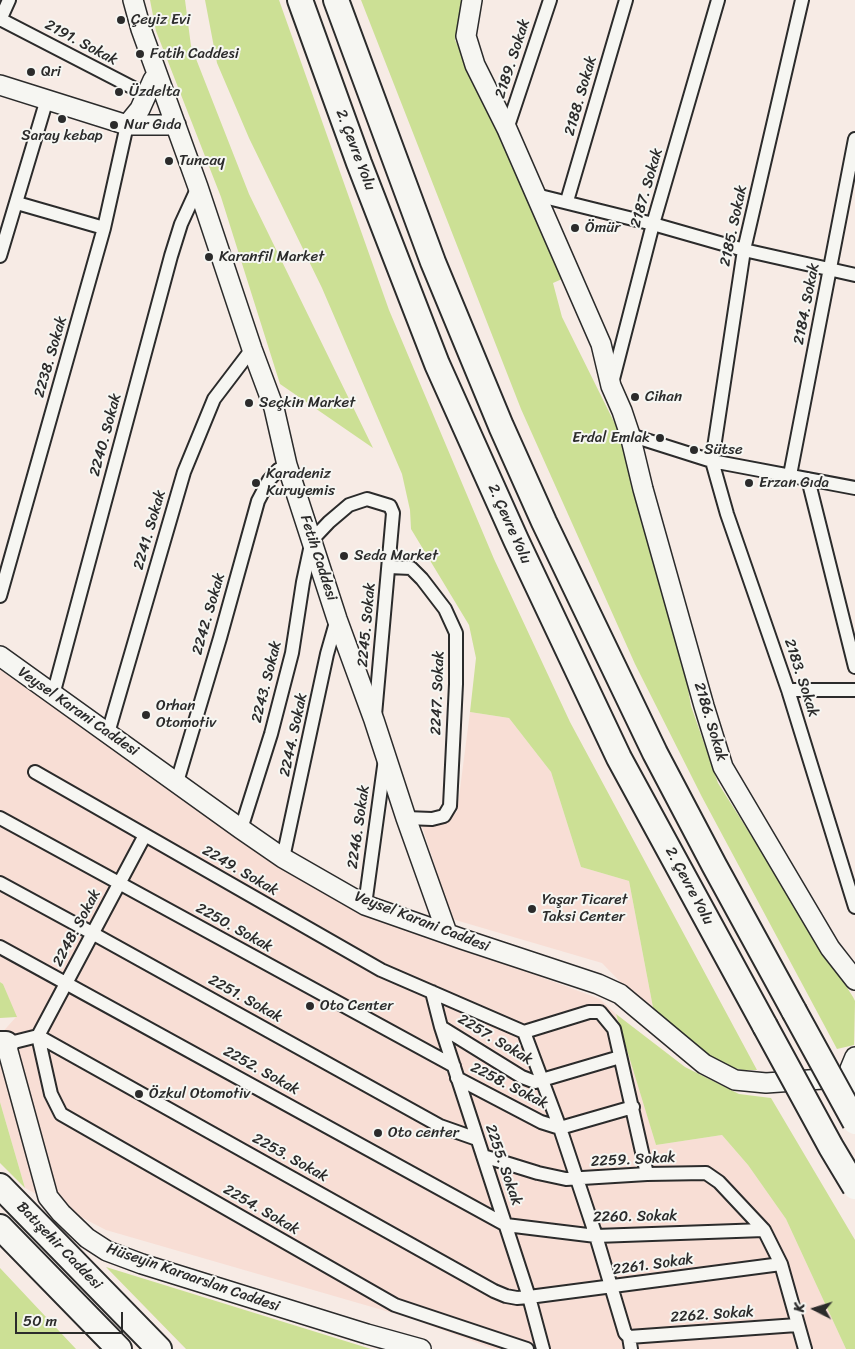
<!DOCTYPE html>
<html>
<head>
<meta charset="utf-8">
<style>
	body { margin:0 }
	#map { position:relative; width:855px; height:1349px; overflow:hidden; background:#f7ebe5; font-family:Sriracha,sans-serif }
	canvas { display:block }
	.north { position:absolute; left:790px; top:1284px; width:50px; height:50px; -webkit-text-stroke:4px #f6f6f2; paint-order:stroke; rotate:275deg; font-size:14px; font-weight:700; line-height:20px; text-align:center; color:#2b2b2b }
	.north::after { content:''; display:block; margin:auto; width:18px; height:22px; background:#2b2b2b; clip-path:polygon(50% 0,100% 100%,50% 72%,0 100%) }
	.scale { position:absolute; left:15px; top:1312px; width:108px; height:22px; box-sizing:border-box; border:2px solid #2b2b2b; border-top:0; padding-left:6px; font-size:15px; line-height:18px; white-space:nowrap; color:#2b2b2b; -webkit-text-stroke:4px #f6f6f2; paint-order:stroke }
</style>
</head>
<body>
<div id="map">
<canvas width="855" height="1349"></canvas>
<div class="north">K</div>
<div class="scale">50 m</div>
</div>
<script>
const g = document.querySelector('canvas').getContext('2d');
g.lineJoin = 'round';
function fillPath(path, color) { g.fillStyle = color; g.fill(path, 'evenodd'); }
const toPath = rows => new Path2D(rows.map(r => 'M' + r).join(''));
function trace(path, color, width, dash) { g.strokeStyle = color; g.lineWidth = width; g.lineCap = dash ? 'butt' : 'round'; g.setLineDash(dash || []); g.stroke(path); }
function drawText(font, color, halo, rows, align = 'center') {
  g.font = font + ' Sriracha,sans-serif'; g.lineWidth = 4; g.setLineDash([]); g.textBaseline = 'middle'; g.strokeStyle = halo; g.fillStyle = color; for (const [text, x, y, turn = 0] of rows) {
    g.save(); g.translate(x, y); g.rotate((+turn || 0) * Math.PI / 180); g.textAlign = isNaN(turn) ? turn : align; if (halo) g.strokeText(text, 0, 0); g.fillText(text, 0, 0); g.restore();
  }
}
fillPath(toPath([
	[0,669,170,786,388,920,600,999,616,1014,656,1145,722,1135,748,1165,786,1219,846,1349,494,1349,410,1318,106,1230,25,1188,0,1102,0,1035,16,1017,3,984,0,982],
	[470,712,509,718,551,772,581,867,629,881,655,1018,602,963,452,919,421,823,441,823,457,812]
]), '#f8ded5');
fillPath(toPath([
	[150,0,185,0,191,46,249,194,373,448,280,384,221,197,156,31],
	[205,0,279,0,389,310,494,559,570,722,757,1070,743,1070,720,1065,655,1018,629,881,581,867,551,772,509,718,470,712,476,658,469,625,411,529,410,510,402,474,322,288,249,138,217,63],
	[361,0,462,0,455,40,530,196,562,279,553,283,562,317,620,434,682,654,691,706,718,783,853,997,855,1001,854,1045,837,1049,702,797,635,664,521,409],
	[0,982,3,984,17,1017,0,1018],
	[616,1014,685,1067,739,1094,771,1098,855,1240,855,1349,846,1349,786,1219,748,1165,722,1135,656,1145],
	[0,1102,25,1188,0,1163],
	[106,1267,371,1349,186,1349],
	[0,1268,76,1349,0,1349]
]), '#cce095');
const street = toPath([
	[802,0,744,250,712,461,727,514,788,690,855,907],
	[0,19,147,95],
	[0,20,9,0],
	[507,129,550,0],
	[536,195,653,224,744,250,855,275],
	[567,201,626,0],
	[17,203,104,228],
	[0,256,47,99],
	[612,383,653,224,718,0],
	[630,435,712,461,855,488],
	[790,475,855,139],
	[808,479,855,667],
	[389,567,411,568,422,579,445,609,456,633,456,684,450,806,444,816,432,819,406,818],
	[0,596,104,228,127,125],
	[788,690,855,690],
	[53,695,171,256,181,224,198,187],
	[108,733,184,472,214,399,252,349],
	[35,772,381,970,524,1032,589,1012,600,1012,614,1029,647,1174],
	[177,782,220,638,258,501,269,480,278,470,287,465],
	[0,818,454,1066],
	[241,829,271,734,292,653,303,582,312,540,329,522,349,505,367,499,390,506,393,513,375,715],
	[283,858,327,654,337,619],
	[0,883,92,933,440,1126,477,1139],
	[365,905,385,759],
	[0,947,506,1225,596,1236,764,1230],
	[432,992,441,1027,529,1297,543,1349],
	[441,1027,522,1077,535,1082,620,1057],
	[524,1032,560,1128,596,1236,625,1333,629,1337,631,1349],
	[38,1036,494,1291,506,1296,517,1298,529,1297,781,1264],
	[38,1036,51,1094,61,1114,395,1305,527,1349],
	[38,1036,145,835],
	[6,1044,38,1036],
	[457,1078,541,1122,560,1128,633,1107],
	[483,1156,538,1173,566,1179,647,1174,706,1173,719,1182,764,1230,781,1264,805,1349],
	[629,1337,797,1325]
]);
const secondary = toPath([
	[133,0,141,29,198,187,252,349,274,408,287,465,337,619,374,720,406,818,447,933],
	[472,0,466,36,475,65,507,129,601,344,611,386,622,411,630,435,643,489,704,706,723,767,830,948,855,980],
	[0,85,127,125,176,125],
	[127,125,140,109,153,80,157,74],
	[0,656,241,829,283,858,365,905,462,939,598,984,620,994,704,1064,735,1080,766,1083,851,1077],
	[6,1044,48,1197,61,1213,87,1238,107,1251,142,1264,367,1334,421,1349],
	[855,1057,850,1069,851,1077,855,1086]
]);
const highway = toPath([
	[300,0,359,163,437,364,516,540,619,758,765,1026],
	[336,0,433,262,501,426,544,522,655,753,714,865,794,1011],
	[0,1044,6,1044],
	[0,1186,159,1349],
	[0,1227,119,1349]
]);
trace(street, '#2b2b2b', 16);
trace(secondary, '#2b2b2b', 22);
trace(highway, '#2b2b2b', 28);
trace(street, '#f6f6f2', 12);
trace(secondary, '#f6f6f2', 19);
trace(highway, '#f6f6f2', 24);
const highwayBridge = toPath([
	[794,1011,855,1122],
	[765,1026,831,1147,855,1187]
]);
trace(highwayBridge, '#2b2b2b', 28, []);
trace(highwayBridge, '#f6f6f2', 24);
for (const [x, y, r, color] of [
	[121,20,5,"#2b2b2b"],
	[140,54,5,"#2b2b2b"],
	[31,72,5,"#2b2b2b"],
	[119,92,5,"#2b2b2b"],
	[62,119,5,"#2b2b2b"],
	[114,125,5,"#2b2b2b"],
	[169,161,5,"#2b2b2b"],
	[575,228,5,"#2b2b2b"],
	[209,257,5,"#2b2b2b"],
	[635,397,5,"#2b2b2b"],
	[249,403,5,"#2b2b2b"],
	[660,438,5,"#2b2b2b"],
	[694,450,5,"#2b2b2b"],
	[256,483,5,"#2b2b2b"],
	[749,483,5,"#2b2b2b"],
	[344,556,5,"#2b2b2b"],
	[146,715,5,"#2b2b2b"],
	[532,909,5,"#2b2b2b"],
	[310,1006,5,"#2b2b2b"],
	[139,1094,5,"#2b2b2b"],
	[378,1133,5,"#2b2b2b"]
]) { const dot = new Path2D(); dot.arc(x, y, r, 0, 2 * Math.PI); g.fillStyle = color; g.fill(dot); trace(dot, '#f6f6f2', 2); }
drawText('15px', '#2b2b2b', '#f6f6f2', [
	["Çeyiz Evi",131,20],
	["Fatih Caddesi",150,54],
	["Qri",41,72],
	["Üzdelta",129,92],
	["Nur Gıda",124,125],
	["Saray kebap",62,136,"center"],
	["Tuncay",179,161],
	["Ömür",585,228],
	["Karanfil Market",219,257],
	["Cihan",645,397],
	["Seçkin Market",259,403],
	["Erdal Emlak",650,438,"right"],
	["Sütse",704,450],
	["Karadeniz",266,474],
	["Kuruyemis",266,491],
	["Erzan Gıda",759,483],
	["Seda Market",354,556],
	["Orhan",156,706],
	["Otomotiv",156,723],
	["Yaşar Ticaret",542,900],
	["Taksi Center",542,917],
	["Oto Center",320,1006],
	["Özkul Otomotiv",149,1094],
	["Oto center",388,1133]
], 'left');
drawText('15px', '#2b2b2b', '#f6f6f2', [
	["2191. Sokak",81,43,28],
	["2189. Sokak",513,59,-72],
	["2188. Sokak",581,96,-74],
	["2. Çevre Yolu",355,150,69],
	["2187. Sokak",647,188,-74],
	["2185. Sokak",734,226,-78],
	["2184. Sokak",807,304,-79],
	["2238. Sokak",51,357,-74],
	["2240. Sokak",106,435,-75],
	["2. Çevre Yolu",509,524,66],
	["2241. Sokak",150,530,-74],
	["Fetih Caddesi",318,558,72],
	["2242. Sokak",209,614,-74],
	["2245. Sokak",367,625,-85],
	["2183. Sokak",801,678,72],
	["2243. Sokak",267,682,-76],
	["2247. Sokak",438,693,-88],
	["Veysel Karani Caddesi",78,712,35],
	["2186. Sokak",710,722,73],
	["2244. Sokak",294,735,-78],
	["2246. Sokak",359,827,-82],
	["2249. Sokak",240,871,30],
	["2. Çevre Yolu",689,886,62],
	["Veysel Karani Caddesi",422,922,21],
	["2248. Sokak",77,928,-62],
	["2250. Sokak",234,928,29],
	["2251. Sokak",245,999,29],
	["2257. Sokak",495,1040,31],
	["2252. Sokak",261,1071,29],
	["2258. Sokak",509,1086,27],
	["2253. Sokak",290,1158,29],
	["2259. Sokak",633,1160,-3],
	["2255. Sokak",503,1165,71],
	["2254. Sokak",261,1210,30],
	["2260. Sokak",635,1217,-1],
	["Batışehir Caddesi",59,1246,46],
	["2261. Sokak",653,1265,-8],
	["Hüseyin Karaarslan Caddesi",193,1278,19],
	["2262. Sokak",712,1315,-4]
]);
</script>
</body>
</html>
